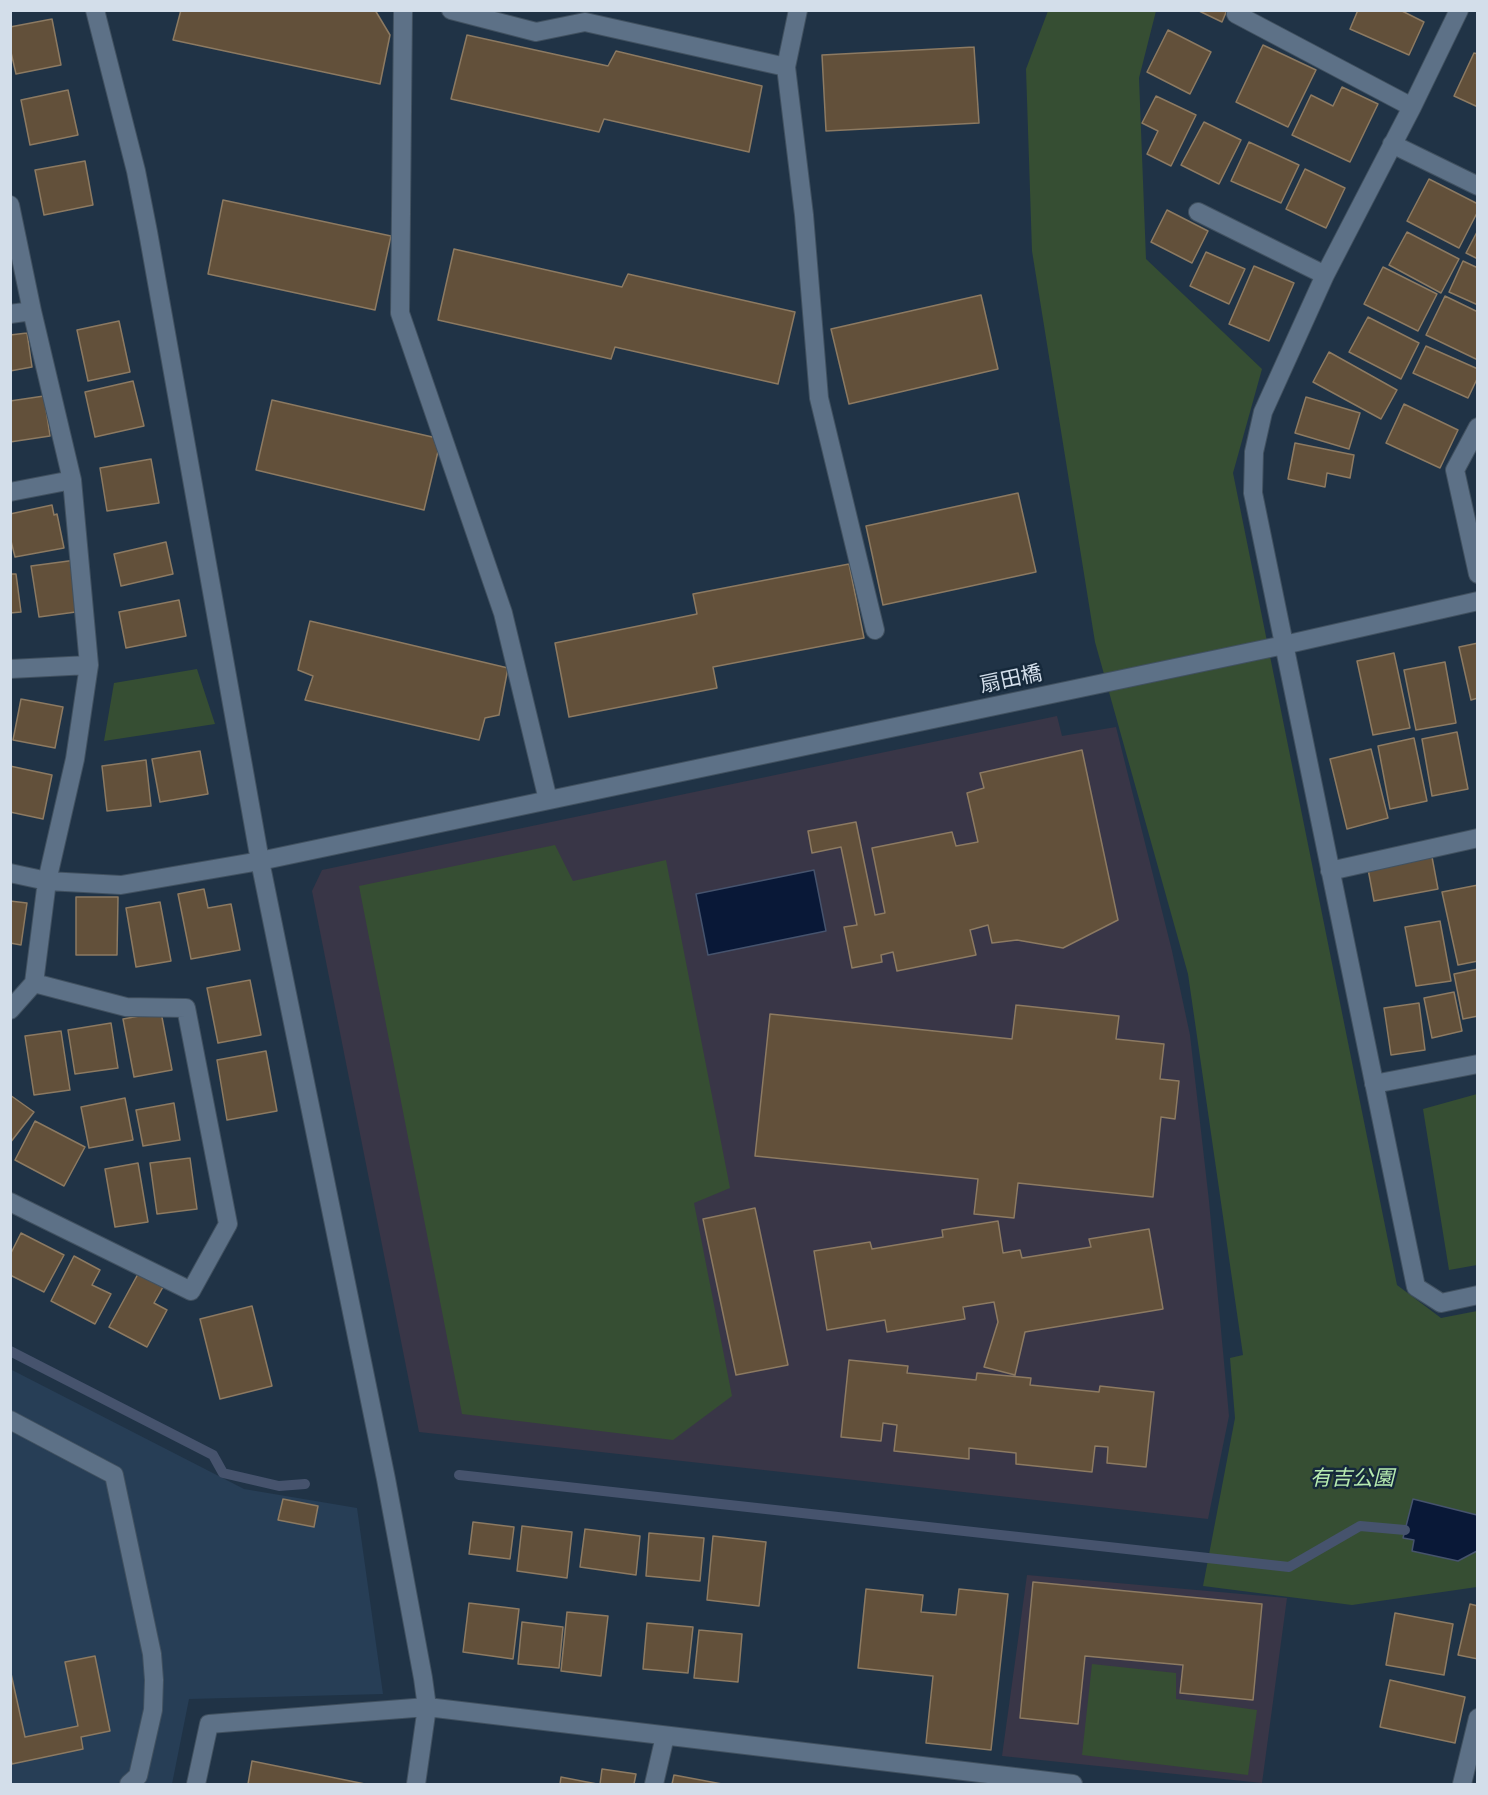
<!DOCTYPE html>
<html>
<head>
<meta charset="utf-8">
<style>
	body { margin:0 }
	#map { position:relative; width:1488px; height:1795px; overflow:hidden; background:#203346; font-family:Bitter,serif }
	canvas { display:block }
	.frame { position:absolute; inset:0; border:12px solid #d3deea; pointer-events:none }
</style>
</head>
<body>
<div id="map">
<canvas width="1488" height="1795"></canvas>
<div class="frame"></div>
</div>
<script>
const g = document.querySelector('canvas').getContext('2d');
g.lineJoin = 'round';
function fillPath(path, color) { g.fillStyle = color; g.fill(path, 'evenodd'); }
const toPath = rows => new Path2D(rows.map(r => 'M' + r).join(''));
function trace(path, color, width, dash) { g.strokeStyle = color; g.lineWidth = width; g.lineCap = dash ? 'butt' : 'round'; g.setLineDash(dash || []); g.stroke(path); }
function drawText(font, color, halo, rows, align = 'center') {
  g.font = font + ' Bitter,"Noto Sans JP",serif'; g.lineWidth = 5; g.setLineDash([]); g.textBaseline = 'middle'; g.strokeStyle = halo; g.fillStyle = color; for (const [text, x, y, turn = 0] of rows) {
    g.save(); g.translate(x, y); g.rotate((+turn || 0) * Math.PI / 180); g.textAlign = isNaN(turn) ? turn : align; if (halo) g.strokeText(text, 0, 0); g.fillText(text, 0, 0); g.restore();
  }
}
fillPath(toPath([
	[10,1369,244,1489,357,1508,383,1694,189,1699,172,1784,11,1784]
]), '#273e56');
fillPath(toPath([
	[1057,716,1062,736,1116,727,1172,951,1190,1035,1209,1201,1229,1416,1208,1519,419,1432,312,891,322,870],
	[1027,1575,1287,1598,1262,1783,1002,1756]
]), '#393647');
fillPath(toPath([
	[1048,11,1156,11,1139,78,1146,259,1262,369,1233,473,1397,1285,1441,1318,1477,1311,1477,1587,1352,1605,1203,1586,1235,1418,1230,1358,1243,1355,1188,974,1095,642,1032,251,1026,69],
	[197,669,215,724,104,741,114,683],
	[555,845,573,881,666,860,730,1188,694,1203,732,1396,673,1440,462,1414,359,886],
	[1477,1094,1477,1265,1449,1270,1423,1109],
	[1092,1664,1176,1673,1176,1699,1257,1710,1248,1775,1082,1755]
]), '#364e33');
const water = toPath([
	[814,870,826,931,708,955,696,894,814,870],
	[1413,1499,1477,1515,1477,1551,1458,1561,1412,1551,1414,1540,1403,1538,1413,1499]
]);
fillPath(water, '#091837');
trace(water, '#46536d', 1.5);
trace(toPath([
	[10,1351,213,1455,223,1473,279,1486,305,1484],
	[459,1475,1289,1567,1360,1526,1405,1530]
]), '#46536d', 10);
const building = toPath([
	[181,10,375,10,390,35,380,84,173,40,181,10],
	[1197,10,1227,10,1222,22,1197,10],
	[1358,10,1400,10,1424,22,1409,55,1350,29,1358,10],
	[52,19,61,65,16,74,10,48,10,27,52,19],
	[1168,30,1211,52,1190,94,1147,72,1168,30],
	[467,35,608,66,616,51,762,86,749,152,604,119,599,132,451,99,467,35],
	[1263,45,1316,70,1288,127,1236,102,1263,45],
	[974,47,979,123,826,131,822,55,974,47],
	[1474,53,1478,54,1478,107,1454,96,1474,53],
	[1342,87,1378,104,1350,162,1292,135,1311,95,1333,106,1342,87],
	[68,90,78,135,30,145,21,100,68,90],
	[1156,96,1196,115,1171,166,1147,154,1158,131,1142,123,1156,96],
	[1204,122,1241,140,1219,184,1181,165,1204,122],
	[1249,142,1299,165,1281,203,1231,181,1249,142],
	[85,161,93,205,44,215,35,170,85,161],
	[1305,169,1345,188,1326,228,1286,209,1305,169],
	[1429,179,1478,204,1478,211,1459,248,1407,221,1429,179],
	[223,200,391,236,375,310,208,274,223,200],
	[1167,210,1208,231,1192,263,1151,242,1167,210],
	[1478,230,1478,259,1466,253,1478,230],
	[1407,232,1459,259,1441,293,1389,265,1407,232],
	[454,249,622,287,628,274,795,312,778,384,615,347,611,359,438,320,454,249],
	[1206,252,1245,269,1229,304,1190,286,1206,252],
	[1463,261,1478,268,1478,305,1449,292,1463,261],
	[1254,266,1294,283,1269,341,1229,324,1254,266],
	[1383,267,1437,294,1418,331,1364,304,1383,267],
	[981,295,998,369,849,404,831,329,981,295],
	[1445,296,1478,312,1478,360,1426,335,1445,296],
	[1368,317,1419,343,1401,379,1349,352,1368,317],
	[119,321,130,372,88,381,77,330,119,321],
	[27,333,32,367,10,371,10,335,27,333],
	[1426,346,1478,369,1478,377,1468,398,1413,373,1426,346],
	[1329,352,1397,390,1381,419,1313,382,1329,352],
	[133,381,144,426,95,437,85,392,133,381],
	[44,396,50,436,10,442,10,401,44,396],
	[1306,397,1360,413,1349,449,1295,433,1306,397],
	[272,400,441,439,424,510,256,470,272,400],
	[1404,404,1458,430,1440,468,1386,443,1404,404],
	[1295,443,1354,455,1350,478,1327,473,1325,487,1288,479,1295,443],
	[151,459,159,503,107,511,100,468,151,459],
	[1018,493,1036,572,883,605,866,526,1018,493],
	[52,505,54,515,57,514,64,548,15,557,10,537,10,514,52,505],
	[166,542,173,574,121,586,114,554,166,542],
	[76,560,83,611,39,617,31,566,76,560],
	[849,564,864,638,713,667,717,688,569,717,555,643,697,614,693,594,849,564],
	[10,574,16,574,21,612,10,613,10,574],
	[179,600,186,636,126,648,119,612,179,600],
	[310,621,508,668,499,715,485,718,479,740,305,700,313,676,298,670,310,621],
	[1478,643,1478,698,1471,700,1459,647,1478,643],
	[1394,653,1410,728,1373,735,1357,661,1394,653],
	[1445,662,1456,723,1416,730,1404,670,1445,662],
	[21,699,63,707,55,748,13,740,21,699],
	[1457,732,1468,789,1432,796,1422,739,1457,732],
	[1414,738,1427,801,1390,809,1378,746,1414,738],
	[1371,749,1388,818,1347,829,1330,759,1371,749],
	[1082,750,1118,920,1063,948,1017,940,992,943,988,925,970,930,976,955,897,971,893,952,881,955,882,962,852,968,844,927,857,925,841,847,812,853,808,831,856,822,875,915,885,913,872,848,952,832,956,846,978,842,967,793,984,788,980,773,1082,750],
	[200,751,208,794,160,802,152,759,200,751],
	[146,760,151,806,107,811,102,766,146,760],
	[10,766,52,775,43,819,10,812,10,766],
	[1432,857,1438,889,1374,901,1368,869,1432,857],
	[1478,885,1478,961,1458,965,1442,892,1478,885],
	[204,889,208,908,231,904,240,950,191,959,178,894,204,889],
	[76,897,118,897,117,955,76,955,76,897],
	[10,901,27,903,21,945,10,943,10,901],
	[160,902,171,961,136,967,126,908,160,902],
	[1440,921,1451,981,1416,986,1405,927,1440,921],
	[1478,969,1478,1016,1463,1019,1454,974,1478,969],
	[250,980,261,1035,218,1043,207,988,250,980],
	[1454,992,1462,1031,1432,1038,1424,998,1454,992],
	[1419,1003,1425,1050,1391,1055,1384,1008,1419,1003],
	[1016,1005,1119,1016,1116,1039,1164,1044,1160,1079,1179,1081,1175,1119,1161,1117,1153,1197,1018,1183,1014,1218,974,1214,978,1179,755,1156,770,1014,1012,1039,1016,1005],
	[161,1012,172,1070,134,1077,123,1019,161,1012],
	[111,1023,118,1068,75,1074,68,1030,111,1023],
	[61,1031,70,1090,34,1095,25,1036,61,1031],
	[266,1051,277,1111,227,1120,217,1060,266,1051],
	[10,1095,34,1112,10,1143,10,1095],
	[125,1098,133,1140,89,1148,81,1107,125,1098],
	[174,1103,180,1140,143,1146,136,1110,174,1103],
	[35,1121,85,1147,64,1186,15,1160,35,1121],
	[190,1158,197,1209,157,1214,150,1163,190,1158],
	[138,1163,148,1222,115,1227,105,1169,138,1163],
	[755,1208,788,1365,736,1375,703,1219,755,1208],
	[998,1221,1003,1253,1020,1250,1022,1258,1091,1247,1089,1239,1149,1229,1163,1309,1025,1332,1015,1375,984,1367,998,1322,994,1302,963,1307,965,1319,887,1332,885,1320,827,1330,814,1251,870,1242,872,1249,943,1237,942,1230,998,1221],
	[21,1233,64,1255,44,1292,10,1275,10,1255,21,1233],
	[74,1256,100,1270,92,1285,111,1294,95,1324,51,1301,74,1256],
	[138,1274,163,1287,154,1303,167,1310,147,1347,109,1327,138,1274],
	[252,1306,272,1386,220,1399,200,1319,252,1306],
	[849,1360,908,1366,907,1373,976,1380,977,1373,1031,1378,1030,1385,1099,1392,1100,1386,1154,1392,1146,1467,1107,1463,1108,1447,1095,1446,1092,1472,1016,1464,1016,1453,969,1448,969,1459,894,1451,897,1425,883,1423,881,1441,841,1437,849,1360],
	[283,1499,318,1506,314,1527,278,1520,283,1499],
	[473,1522,514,1527,510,1559,469,1554,473,1522],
	[522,1526,572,1532,567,1578,517,1571,522,1526],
	[585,1529,640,1536,636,1575,580,1567,585,1529],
	[649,1533,704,1538,700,1581,646,1576,649,1533],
	[713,1536,766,1542,759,1606,707,1600,713,1536],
	[1033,1582,1262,1604,1253,1700,1180,1693,1183,1665,1085,1656,1078,1724,1020,1718,1033,1582],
	[866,1589,923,1595,921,1612,956,1615,959,1589,1008,1594,991,1750,926,1743,933,1676,858,1668,866,1589],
	[469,1603,519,1609,513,1659,463,1652,469,1603],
	[1470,1604,1478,1606,1478,1659,1458,1655,1470,1604],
	[567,1612,608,1616,601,1676,561,1671,567,1612],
	[1395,1613,1453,1624,1444,1675,1386,1665,1395,1613],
	[522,1622,563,1627,559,1668,518,1664,522,1622],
	[647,1623,693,1627,688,1673,643,1669,647,1623],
	[699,1630,742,1634,738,1682,694,1678,699,1630],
	[95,1656,110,1731,81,1737,83,1749,12,1764,10,1756,10,1669,25,1737,78,1726,65,1662,95,1656],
	[1390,1680,1465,1697,1455,1743,1380,1727,1390,1680],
	[252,1761,365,1784,248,1784,252,1761],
	[602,1769,636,1774,634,1784,600,1784,602,1769],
	[674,1775,722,1784,672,1784,674,1775],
	[561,1777,597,1784,560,1784,561,1777]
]);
fillPath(building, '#62503a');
trace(building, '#8c7a62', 1.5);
const minor = toPath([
	[95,10,136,171,148,232,260,861,386,1479,423,1678,427,1707,416,1784],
	[403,10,400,313,503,613,548,800],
	[451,10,536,32,585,22,786,67],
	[798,10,786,67,804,215,819,398,875,630],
	[1459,10,1412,107,1325,275,1263,412,1254,452,1253,493,1416,1287,1441,1303,1478,1295],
	[1236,14,1412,107],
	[1392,144,1478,186],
	[10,205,32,311,10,314],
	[1198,212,1325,275],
	[1478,427,1455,470,1478,574],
	[10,492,72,480],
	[10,669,89,665],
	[1330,871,1478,838],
	[10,873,47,881,121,885,260,861,1284,645,1478,601],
	[10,1010,34,983,47,881,75,759,89,665,72,480,32,311],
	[1374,1084,1478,1064],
	[10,1202,191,1291,228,1224,186,1008,126,1007,34,983],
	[10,1420,114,1475,152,1654,154,1680,153,1710,138,1776,129,1784],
	[196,1784,209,1724,427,1707,1073,1784],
	[654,1784,665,1736],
	[1462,1784,1478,1718]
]);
trace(minor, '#415160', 20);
trace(minor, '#5d7187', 18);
drawText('21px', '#d3deea', '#16293b', [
	["扇田橋",1011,680,-12]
]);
drawText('italic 21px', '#b6eab0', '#16293b', [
	["有吉公園",1352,1479]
]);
</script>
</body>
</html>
